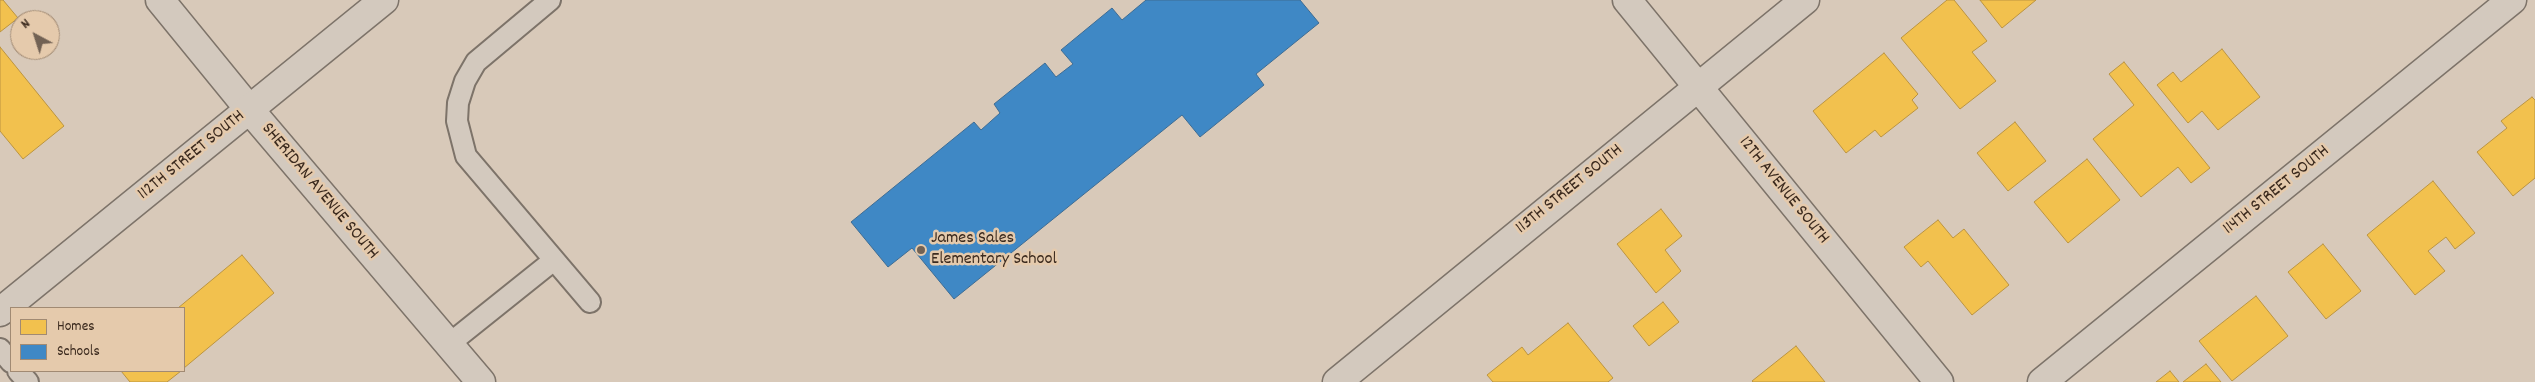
<!DOCTYPE html>
<html>
<head>
<meta charset="utf-8">
<style>
	body { margin:0 }
	#map { position:relative; width:2535px; height:382px; overflow:hidden; background:#d8c9b9; font-family:Dekko,sans-serif }
	canvas { display:block }
	.legend { position:absolute; left:10px; top:307px; width:175px; height:65px; box-sizing:border-box; background:#e5caac; border:1px solid #a18a73; margin:0; padding:6px 9px; list-style:none; font-size:15px; color:#3b2a1e }
	.legend li { display:flex; align-items:center; gap:10px; height:25px }
	.legend b { width:25px; border:1px solid #a18a73 }
	.north { position:absolute; left:10px; top:10px; width:50px; height:50px; box-sizing:border-box; background:#e5caac; border:1px solid #a18a73; border-radius:50%; rotate:320deg; font-size:14px; font-weight:700; line-height:20px; text-align:center; color:#3b2a1e }
	.north::after { content:''; display:block; margin:auto; width:18px; height:22px; background:#726254; clip-path:polygon(50% 0,100% 100%,50% 72%,0 100%) }
</style>
</head>
<body>
<div id="map">
<canvas width="2535" height="382"></canvas>
<ul class="legend">
<li><b style="height:14px;background:#f2c14e"></b>Homes</li>
<li><b style="height:14px;background:#3f88c5"></b>Schools</li>
</ul>
<div class="north">N</div>
</div>
<script>
const g = document.querySelector('canvas').getContext('2d');
g.lineJoin = 'round';
function fillPath(path, color) { g.fillStyle = color; g.fill(path, 'evenodd'); }
const toPath = rows => new Path2D(rows.map(r => 'M' + r).join(''));
function trace(path, color, width, dash) { g.strokeStyle = color; g.lineWidth = width; g.lineCap = dash ? 'butt' : 'round'; g.setLineDash(dash || []); g.stroke(path); }
function drawText(font, color, halo, rows, align = 'center') {
  g.font = font + ' Dekko,sans-serif'; g.lineWidth = 5; g.setLineDash([]); g.textBaseline = 'middle'; g.strokeStyle = halo; g.fillStyle = color; for (const [text, x, y, turn = 0] of rows) {
    g.save(); g.translate(x, y); g.rotate((+turn || 0) * Math.PI / 180); g.textAlign = isNaN(turn) ? turn : align; if (halo) g.strokeText(text, 0, 0); g.fillText(text, 0, 0); g.restore();
  }
}
const homes = toPath([
	[0,0,3,0,18,18,0,32,0,0],
	[1947,0,1954,0,1987,41,1972,52,1996,81,1960,109,1901,38,1947,0],
	[1980,0,2036,0,2002,28,1980,0],
	[0,47,64,126,23,159,0,131,0,47],
	[2222,49,2260,97,2218,130,2202,111,2188,123,2157,85,2173,72,2181,82,2222,49],
	[1884,53,1918,94,1912,100,1918,108,1881,137,1875,130,1846,153,1813,111,1884,53],
	[2124,62,2210,168,2191,183,2178,167,2141,197,2093,139,2134,105,2109,74,2124,62],
	[2532,97,2535,100,2535,178,2513,196,2477,152,2507,128,2501,121,2532,97],
	[2015,122,2046,161,2008,191,1977,153,2015,122],
	[2087,159,2120,200,2068,243,2034,202,2087,159],
	[2433,181,2475,233,2455,249,2446,237,2428,251,2445,271,2415,295,2367,235,2433,181],
	[1661,209,1682,236,1665,250,1681,271,1656,293,1617,244,1661,209],
	[1938,220,1953,238,1964,229,2009,285,1972,315,1928,261,1921,267,1904,247,1938,220],
	[2323,244,2361,291,2326,319,2288,272,2323,244],
	[242,255,274,293,184,368,184,308,178,308,242,255],
	[2256,296,2288,336,2232,381,2199,341,2256,296],
	[1663,302,1679,322,1649,346,1633,326,1663,302],
	[1568,323,1613,378,1608,382,1493,382,1487,375,1522,347,1528,355,1568,323],
	[1796,346,1825,382,1753,382,1752,381,1796,346],
	[2206,364,2221,382,2183,382,2206,364],
	[121,371,181,371,167,382,130,382,121,371],
	[2170,371,2179,382,2156,382,2170,371]
]);
fillPath(homes, '#f2c14e');
trace(homes, '#bb9440', 1);
const schools = toPath([
	[1146,0,1300,0,1319,23,1256,74,1264,85,1200,137,1182,115,954,299,912,248,888,267,851,222,974,122,981,130,1000,113,994,104,1045,63,1056,77,1073,64,1061,50,1112,8,1122,20,1146,0]
]);
fillPath(schools, '#3f88c5');
trace(schools, '#3e6c93', 1);
const lane = toPath([
	[550,0,476,62,465,81,458,103,457,121,466,156,590,302],
	[449,344,554,260],
	[0,349,11,362],
	[18,371,28,382]
]);
const street = toPath([
	[160,0,249,109],
	[1627,0,1939,382],
	[1337,382,1805,0],
	[2042,382,2512,0]
]);
const secondary = toPath([
	[249,109,481,382],
	[0,312,384,0]
]);
trace(lane, '#7d7369', 24);
trace(street, '#7d7369', 31);
trace(secondary, '#7d7369', 31);
trace(lane, '#d3c9be', 20);
trace(street, '#d3c9be', 28);
trace(secondary, '#d3c9be', 28);
for (const [x, y, r, color] of [
	[921,250,5,"#726254"]
]) { const dot = new Path2D(); dot.arc(x, y, r, 0, 2 * Math.PI); g.fillStyle = color; g.fill(dot); trace(dot, '#e5caac', 2); }
drawText('18px', '#3b2a1e', '#e5caac', [
	["112TH STREET SOUTH",192,156,-39],
	["113TH STREET SOUTH",1570,190,-39],
	["12TH AVENUE SOUTH",1783,191,51],
	["114TH STREET SOUTH",2277,191,-39],
	["SHERIDAN AVENUE SOUTH",319,192,50]
]);
drawText('18px', '#3b2a1e', '#e5caac', [
	["James Sales",931,240],
	["Elementary School",931,261]
], 'left');
</script>
</body>
</html>
